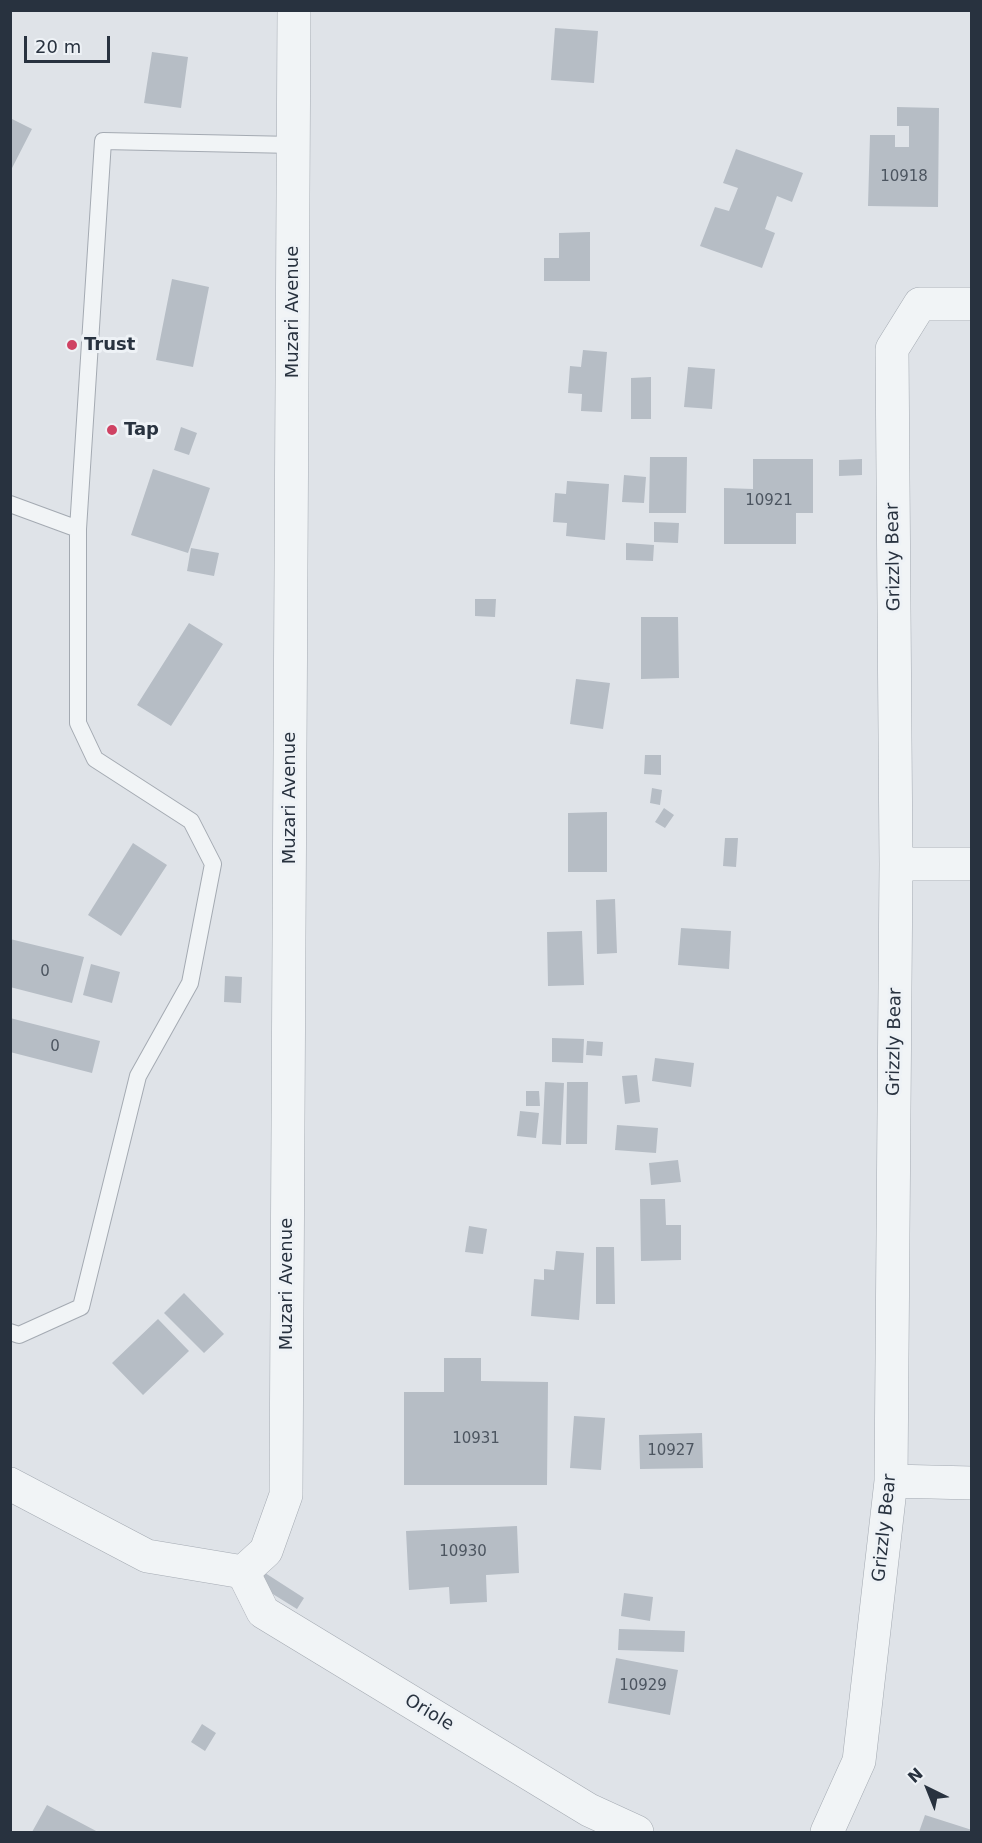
<!DOCTYPE html>
<html>
<head>
<meta charset="utf-8">
<style>
	body { margin:0 }
	#map { position:relative; width:982px; height:1843px; overflow:hidden; background:#dfe3e8; font-family:"DejaVu Sans",sans-serif }
	canvas { display:block }
	.frame { position:absolute; inset:0; border:12px solid #28323f; pointer-events:none }
	.north { position:absolute; left:898px; top:1759px; width:60px; height:60px; -webkit-text-stroke:4px #eef2f6; paint-order:stroke; rotate:317deg; font-size:16px; font-weight:700; line-height:24px; text-align:center; color:#28323f }
	.north::after { content:''; display:block; margin:auto; width:21px; height:27px; background:#28323f; clip-path:polygon(50% 0,100% 100%,50% 72%,0 100%) }
	.scale { position:absolute; left:24px; top:36px; width:86px; height:27px; box-sizing:border-box; border:3px solid #28323f; border-top:0; padding-left:8px; font-size:18px; line-height:21px; white-space:nowrap; color:#28323f; -webkit-text-stroke:4px #eef2f6; paint-order:stroke }
</style>
</head>
<body>
<div id="map">
<canvas width="982" height="1843"></canvas>
<div class="frame"></div>
<div class="north">N</div>
<div class="scale">20 m</div>
</div>
<script>
const g = document.querySelector('canvas').getContext('2d');
g.lineJoin = 'round';
function fillPath(path, color) { g.fillStyle = color; g.fill(path, 'evenodd'); }
const toPath = rows => new Path2D(rows.map(r => 'M' + r).join(''));
function trace(path, color, width, dash) { g.strokeStyle = color; g.lineWidth = width; g.lineCap = dash ? 'butt' : 'round'; g.setLineDash(dash || []); g.stroke(path); }
function drawText(font, color, halo, rows, align = 'center') {
  g.font = font + ' "DejaVu Sans",sans-serif'; g.lineWidth = 6; g.setLineDash([]); g.textBaseline = 'middle'; g.strokeStyle = halo; g.fillStyle = color; for (const [text, x, y, turn = 0] of rows) {
    g.save(); g.translate(x, y); g.rotate((+turn || 0) * Math.PI / 180); g.textAlign = isNaN(turn) ? turn : align; if (halo) g.strokeText(text, 0, 0); g.fillText(text, 0, 0); g.restore();
  }
}
fillPath(toPath([
	[555,28,598,31,594,83,551,80],
	[152,52,188,57,181,108,144,103],
	[897,107,939,108,938,207,868,206,870,135,895,135,895,147,909,147,909,126,897,126],
	[10,118,32,129,10,172],
	[736,149,803,173,792,202,777,196,765,229,775,233,762,268,700,246,715,207,729,211,738,188,723,183],
	[590,232,590,281,544,281,544,258,559,258,559,233],
	[172,279,209,287,193,367,156,360],
	[583,350,607,352,602,412,581,411,582,394,568,393,570,366,581,367],
	[688,367,715,369,712,409,684,407],
	[651,377,651,419,631,419,631,378],
	[181,427,197,433,189,455,174,450],
	[650,457,687,457,686,513,649,513],
	[753,459,813,459,813,513,796,513,796,544,724,544,724,488,753,489],
	[862,459,862,475,839,476,839,460],
	[153,469,210,488,188,553,131,535],
	[624,475,646,477,644,503,622,502],
	[567,481,609,484,605,540,566,536,567,523,553,522,555,493,566,494],
	[654,522,679,523,678,543,654,542],
	[626,543,654,545,653,561,626,560],
	[191,548,219,553,214,576,187,571],
	[475,599,496,599,495,617,475,616],
	[641,617,678,617,679,678,641,679],
	[189,623,223,644,171,726,137,705],
	[576,679,610,683,603,729,570,724],
	[645,755,661,755,661,775,644,774],
	[652,788,662,790,660,805,650,803],
	[664,808,674,815,665,828,655,822],
	[607,812,607,872,568,872,568,813],
	[725,838,738,838,736,867,723,866],
	[133,843,167,865,121,936,88,915],
	[615,899,617,953,597,954,596,900],
	[681,928,731,931,729,969,678,965],
	[582,931,584,985,548,986,547,932],
	[10,939,84,957,72,1003,10,987],
	[91,964,120,972,112,1003,83,995],
	[225,976,242,977,241,1003,224,1002],
	[10,1018,100,1041,92,1073,10,1052],
	[552,1038,584,1039,583,1063,552,1062],
	[587,1041,603,1042,602,1056,586,1055],
	[655,1058,694,1063,691,1087,652,1081],
	[637,1075,640,1102,625,1104,622,1076],
	[545,1082,564,1083,561,1145,542,1144],
	[567,1082,588,1082,587,1144,566,1144],
	[526,1091,539,1091,540,1106,526,1106],
	[520,1111,539,1113,536,1138,517,1136],
	[617,1125,658,1128,656,1153,615,1150],
	[678,1160,681,1182,651,1185,649,1163],
	[640,1199,665,1199,666,1225,681,1225,681,1260,641,1261],
	[469,1226,487,1229,483,1254,465,1252],
	[596,1247,614,1247,615,1304,596,1304],
	[556,1251,584,1253,579,1320,531,1316,534,1279,544,1280,544,1269,554,1270],
	[184,1293,224,1334,204,1353,164,1313],
	[158,1319,189,1351,143,1395,112,1363],
	[444,1358,481,1358,481,1381,548,1382,547,1485,404,1485,404,1392,444,1392],
	[574,1416,605,1418,601,1470,570,1468],
	[702,1433,703,1468,640,1469,639,1435],
	[517,1526,519,1573,486,1575,487,1602,450,1604,449,1587,409,1590,406,1531],
	[262,1571,304,1598,297,1609,255,1583],
	[624,1593,653,1597,650,1621,621,1616],
	[619,1629,685,1631,684,1652,618,1650],
	[616,1658,678,1670,670,1715,608,1703],
	[202,1724,216,1733,205,1751,191,1742],
	[47,1805,98,1832,32,1832],
	[925,1815,972,1830,972,1832,919,1832]
]), '#b6bdc5');
const service = toPath([
	[10,504,78,529],
	[10,1332,19,1335,81,1307,138,1076,190,983,213,864,191,821,95,759,78,723,78,529,103,141,294,145]
]);
const minor = toPath([
	[896,864,972,864],
	[891,1481,972,1483],
	[243,1572,263,1612,589,1810,637,1832],
	[827,1832,859,1761,891,1481,896,864,892,349,920,304,972,304]
]);
const tertiary = toPath([
	[10,1484,147,1556,243,1572,266,1551,286,1495,294,10]
]);
trace(service, '#a4aab2', 18);
trace(minor, '#a4aab2', 34);
trace(tertiary, '#a4aab2', 34);
trace(service, '#f1f4f6', 16);
trace(minor, '#f1f4f6', 33);
trace(tertiary, '#f1f4f6', 33);
for (const [x, y, r, color] of [
	[72,345,6,"#cf4263"],
	[112,430,6,"#cf4263"]
]) { const dot = new Path2D(); dot.arc(x, y, r, 0, 2 * Math.PI); g.fillStyle = color; g.fill(dot); trace(dot, '#eef2f6', 2); }
drawText('15px', '#4c5560', null, [
	["10918",904,177],
	["10921",769,501],
	["0",45,972],
	["0",55,1047],
	["10931",476,1439],
	["10927",671,1451],
	["10930",463,1552],
	["10929",643,1686]
]);
drawText('18px', '#28323f', '#eef2f6', [
	["Muzari Avenue",293,312,-90],
	["Grizzly Bear",894,557,-91],
	["Muzari Avenue",290,798,-90],
	["Grizzly Bear",895,1042,-89],
	["Muzari Avenue",287,1284,-90],
	["Grizzly Bear",885,1528,-84],
	["Oriole",429,1713,31]
]);
drawText('bold 18px', '#28323f', '#eef2f6', [
	["Trust",84,345],
	["Tap",124,430]
], 'left');
</script>
</body>
</html>
